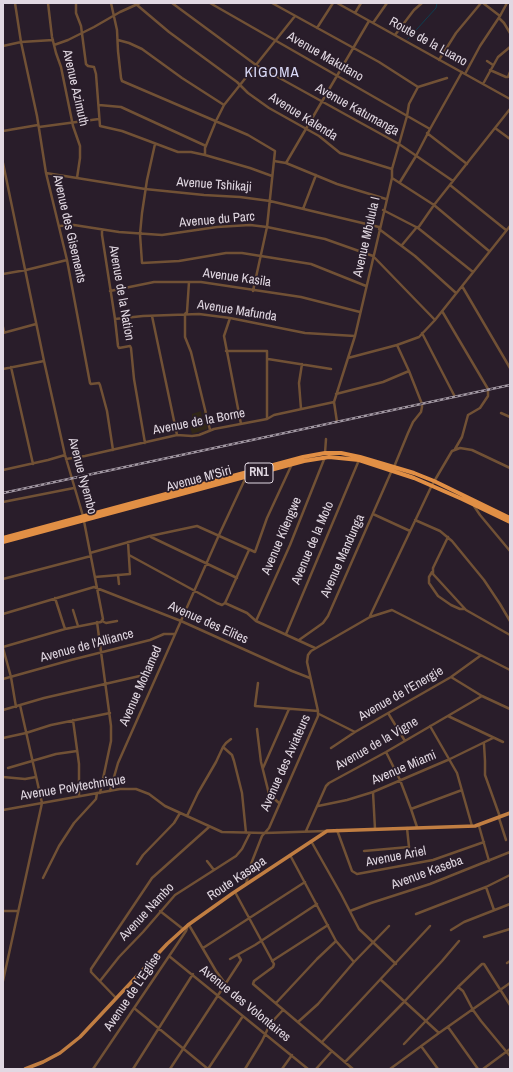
<!DOCTYPE html>
<html>
<head>
<meta charset="utf-8">
<style>
	body { margin:0 }
	#map { position:relative; width:513px; height:1072px; overflow:hidden; background:#291d2a; font-family:"Archivo Narrow",sans-serif }
	canvas { display:block }
	.frame { position:absolute; inset:0; border:4px solid #e1d8e2; pointer-events:none }
</style>
</head>
<body>
<div id="map">
<canvas width="513" height="1072"></canvas>
<div class="frame"></div>
</div>
<script>
const g = document.querySelector('canvas').getContext('2d');
g.lineJoin = 'round';
function fillPath(path, color) { g.fillStyle = color; g.fill(path, 'evenodd'); }
const toPath = rows => new Path2D(rows.map(r => 'M' + r).join(''));
function trace(path, color, width, dash) { g.strokeStyle = color; g.lineWidth = width; g.lineCap = dash ? 'butt' : 'round'; g.setLineDash(dash || []); g.stroke(path); }
function drawText(font, color, halo, rows, align = 'center') {
  g.font = font + ' "Archivo Narrow",sans-serif'; g.lineWidth = 3.5; g.setLineDash([]); g.textBaseline = 'middle'; g.strokeStyle = halo; g.fillStyle = color; for (const [text, x, y, turn = 0] of rows) {
    g.save(); g.translate(x, y); g.rotate((+turn || 0) * Math.PI / 180); g.textAlign = isNaN(turn) ? turn : align; if (halo) g.strokeText(text, 0, 0); g.fillText(text, 0, 0); g.restore();
  }
}
fillPath(toPath([
	[201,411,203,424,205,424,203,412,205,412,208,424,207,429,192,434,190,426,192,426,192,414]
]), '#312717');
trace(toPath([
	[408,39,436,8,437,3]
]), '#0f3e50', 1);
trace(toPath([
	[15,3,21,42,37,116,46,173,67,260,90,383,91,384,99,383,100,385,107,411,113,450],
	[48,3,52,37,56,53,61,67,73,126,80,146,80,158,77,178],
	[76,3,76,13,81,26,86,64,88,66,94,67,96,74,100,126,122,131,178,152,191,152,205,155,250,168,272,176],
	[111,3,117,30,118,51,121,78,122,81,248,135,275,151,267,227,253,291],
	[172,3,256,65,399,144,453,181],
	[210,3,430,129],
	[272,3,379,62,418,87],
	[337,3,510,99],
	[483,3,500,16],
	[137,5,169,32,237,82,248,93,269,108,319,136,340,153,392,169],
	[355,13,361,3],
	[499,18,504,23,510,33],
	[373,23,387,3],
	[317,28,333,3],
	[395,35,414,10,422,3],
	[118,40,129,43,142,49,182,78,224,105],
	[54,45,68,40,94,27,120,12,140,3],
	[3,46,21,42,53,40],
	[439,60,456,33,481,3],
	[487,61,493,65],
	[490,70,506,77,508,77,510,72],
	[465,74,480,46,500,16,507,3],
	[483,84,498,57,510,47],
	[99,105,121,107,206,146],
	[39,127,99,119],
	[495,128,510,139],
	[3,131,38,125],
	[427,133,467,164],
	[155,144,147,180,142,213,140,234,142,263,179,261,226,253,242,253,311,264,366,286],
	[205,155,205,148,216,121,224,105,295,16],
	[274,161,286,163,337,184,386,199],
	[3,163,44,361,65,455,83,516,103,619,101,622,65,629,3,647],
	[286,163,369,21],
	[46,173,145,189,204,195,240,197,270,201,379,227],
	[392,178,434,205,489,251],
	[400,182,416,156,430,129,462,72],
	[450,185,506,230],
	[303,209,316,175],
	[383,210,418,228,473,272],
	[59,226,74,225,119,232,162,235,217,227,250,225,267,227,325,239,373,256,435,320],
	[418,228,434,205,510,109],
	[379,229,415,256,456,293],
	[102,230,102,235,115,319,118,346,119,348,130,346,131,348,134,379,145,443],
	[402,245,417,227],
	[3,274,26,270,67,260],
	[189,282,187,312,185,314,185,337,191,352,210,430],
	[462,286,510,368],
	[110,291,154,282,201,282,301,297,360,312],
	[442,311,488,389,488,396,480,408,468,415,462,437,455,449],
	[152,316,177,435],
	[230,318,224,336,241,424],
	[115,319,143,316,199,314,230,318,305,333,355,336],
	[3,327,4,332],
	[3,333,36,324],
	[422,333,455,397],
	[226,351,267,351,267,419],
	[348,358,397,345,419,337,435,320,510,226],
	[268,359,331,369],
	[11,367,33,464],
	[3,369,44,361],
	[336,394,383,382,409,371],
	[301,409,299,383,302,364],
	[501,413,510,417],
	[337,422,334,402,355,336,392,178,392,169,407,116,409,104,418,87,447,78],
	[325,453,326,439],
	[66,459,85,456,177,435,192,436,199,435,214,429,267,419,274,415,334,402],
	[394,467,408,433,413,422,421,412,422,407,422,404,409,371,397,345],
	[3,470,48,460,65,455],
	[3,502,74,488],
	[474,506,480,515,510,551],
	[373,514,410,531],
	[415,520,440,531,452,541,484,580,500,604,510,621],
	[151,537,237,578],
	[448,537,433,568,433,574,466,610,510,635],
	[90,553,150,536,197,526,255,552,267,518,292,464],
	[129,555,217,603,222,605,225,603,247,613,256,621,315,648],
	[432,572,429,577,429,583,438,596,451,605,460,609,464,609],
	[118,575,119,584],
	[95,577,130,574,128,542],
	[3,579,91,556],
	[55,598,65,629],
	[225,603,249,550],
	[73,610,78,626],
	[3,614,94,587,181,621,292,671,310,678],
	[370,616,432,485,452,451,460,448,472,450,510,468],
	[102,621,106,623,117,621],
	[256,621,290,545,325,457],
	[97,622,111,726,111,741,100,793],
	[286,634,359,460],
	[299,640,323,623,328,616,392,470],
	[3,648,11,677,16,707],
	[451,677,482,696,510,709],
	[3,679,71,660,150,640,164,634,175,634],
	[258,683,255,706,318,711],
	[3,710,44,698,144,675],
	[388,713,405,741],
	[319,714,355,732],
	[448,716,503,742],
	[73,720,79,764,79,796],
	[430,726,457,773,472,826],
	[257,729,261,762,269,794,279,803],
	[3,738,26,733,51,725,110,713],
	[484,744,485,761,485,775,500,817],
	[223,747,232,755,234,761,242,793,246,833],
	[331,748,355,732,451,677,480,656],
	[386,752,400,780,411,809,417,827],
	[8,768,56,754,77,751],
	[263,768,289,709],
	[3,777,25,779,36,777],
	[110,791,118,763,219,535,246,477],
	[373,792,375,829],
	[318,806,347,800,373,792,450,759,493,738],
	[411,809,462,790],
	[3,810,120,789,136,789,149,794,165,806,222,832,265,833,326,831],
	[187,816,198,793,216,762,223,747,226,743,231,739],
	[499,818,506,840],
	[479,826,489,861],
	[337,830,352,871,357,874,433,860,484,842],
	[306,831,326,786,329,783,386,752,482,696],
	[311,841,341,894,359,929,396,964],
	[364,851,409,847,407,828],
	[290,855,336,941,354,962],
	[207,861,214,870],
	[137,864,143,855,174,823,180,813],
	[43,878,59,846,74,823,96,799,97,793],
	[246,884,251,864,262,836,269,828,318,716,318,711,307,662,308,655,311,651,370,617,392,610,510,670],
	[486,887,494,910],
	[235,892,274,964,273,967,254,981,253,984,353,1069],
	[3,911,18,911],
	[160,911,183,929],
	[350,911,371,903,430,884,510,852],
	[416,914,486,887,510,875],
	[189,925,216,971,225,983],
	[451,930,464,922,510,904],
	[484,937,510,929],
	[203,948,305,882],
	[169,956,308,1069],
	[230,959,255,945,317,904],
	[272,961,328,925],
	[507,963,510,961],
	[381,980,439,1033],
	[3,981,42,803,20,705],
	[100,981,119,957,143,932,175,895,236,856,242,849,250,833],
	[458,987,463,991,473,1010,481,1021,510,1056],
	[116,998,91,972,91,969,152,878,209,827],
	[276,1003,317,959,336,941],
	[134,1008,208,1069],
	[298,1022,318,1004,354,962,389,926],
	[448,1027,478,1069],
	[322,1042,430,926],
	[404,1044,458,987,482,964,484,964,510,1005],
	[421,1046,438,1069],
	[345,1062,404,1002,442,961,459,941],
	[93,1069,186,931,188,925],
	[133,1069,193,974],
	[170,1069,241,960,238,955],
	[208,1069,243,1016],
	[245,1069,262,1041,270,1024,283,1010],
	[282,1069,292,1055],
	[316,1069,332,1051],
	[390,1069,439,1033,510,983],
	[483,1069,510,1049]
]), '#715135', 2.5);
trace(toPath([
	[25,1069,43,1062,60,1053,80,1037,167,944,188,925,233,893,327,831,475,826,510,813]
]), '#c17e42', 3.5);
trace(toPath([
	[3,538,303,457,325,453,341,453,360,457,414,473,434,481,510,518],
	[3,542,304,461,329,457,359,460,414,478,462,499,510,522]
]), '#e18f45', 4);
const rail = toPath([
	[3,493,510,385]
]);
trace(rail, '#a298a3', 2.5);
trace(rail, '#291d2a', 1, [3]);
for (const [x, y, w] of [
	[259,473,28]
]) { const box = new Path2D(); box.roundRect(x - w / 2, y - 10, w, 20, 3); g.fillStyle = '#291d2a'; g.fill(box); trace(box, '#e1d8e2', 1); }
drawText('bold 12px', '#e1d8e2', null, [
	["RN1",259,473]
]);
drawText('13px', '#e1d8e2', '#291d2a', [
	["Route de la Luano",428,42,29],
	["Avenue Makutano",325,57,30],
	["Avenue Azimuth",75,88,77],
	["Avenue Katumanga",357,110,29],
	["Avenue Kalenda",303,117,32],
	["Avenue Tshikaji",214,185,4],
	["Avenue du Parc",217,220,-5],
	["Avenue des Gisements",69,229,77],
	["Avenue Mbulula I",367,237,-77],
	["Avenue Kasila",237,278,8],
	["Avenue de la Nation",121,293,80],
	["Avenue Mafunda",237,311,9],
	["Avenue de la Borne",199,422,-11],
	["Avenue Nyembo",82,476,75],
	["Avenue M'Siri",199,479,-15],
	["Avenue Kilengwe",282,536,-67],
	["Avenue de la Moto",313,543,-67],
	["Avenue Mandunga",343,556,-66],
	["Avenue des Elites",208,623,24],
	["Avenue de l'Alliance",87,646,-15],
	["Avenue Mohamed",141,686,-66],
	["Avenue de l'Energie",401,694,-30],
	["Avenue de la Vigne",377,744,-30],
	["Avenue des Aviateurs",286,763,-66],
	["Avenue Miami",404,768,-23],
	["Avenue Polytechnique",73,788,-9],
	["Avenue Ariel",396,857,-11],
	["Avenue Kaseba",427,873,-20],
	["Route Kasapa",237,879,-34],
	["Avenue Nambo",147,912,-47],
	["Avenue de L'Eglise",133,992,-56],
	["Avenue des Volontaires",245,1004,39]
]);
g.letterSpacing = '1px';
drawText('15px', '#d9d9f7', '#291d2a', [
	["KIGOMA",272,73]
]);
g.letterSpacing = '0px';
</script>
</body>
</html>
